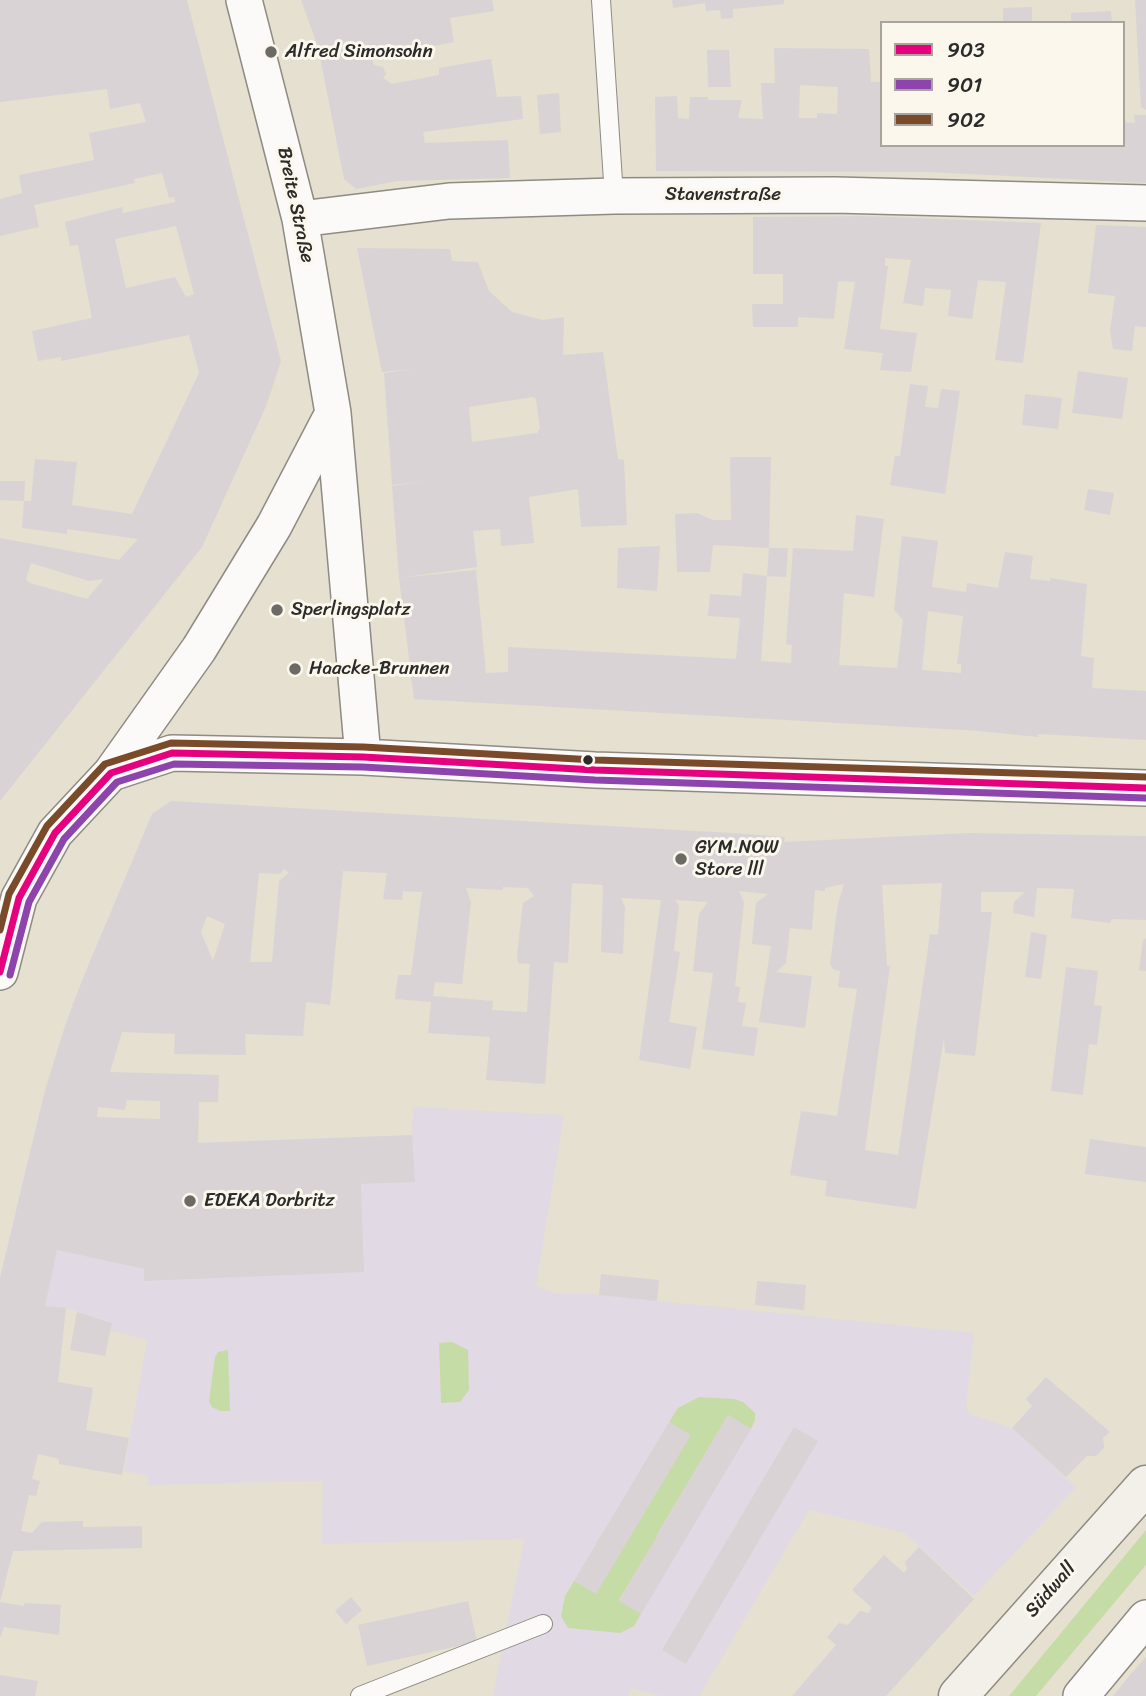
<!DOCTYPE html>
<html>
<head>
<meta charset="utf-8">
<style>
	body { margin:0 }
	#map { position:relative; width:1146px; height:1696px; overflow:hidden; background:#e5e0cf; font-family:Sriracha,sans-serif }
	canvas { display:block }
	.legend { position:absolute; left:880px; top:21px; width:245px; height:126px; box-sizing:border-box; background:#fbf7ec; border:2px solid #a8a59f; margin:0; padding:9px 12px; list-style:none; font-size:21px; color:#2b2b2b }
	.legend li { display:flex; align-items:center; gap:14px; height:35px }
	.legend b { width:35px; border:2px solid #a8a59f }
</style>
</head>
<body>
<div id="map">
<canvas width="1146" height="1696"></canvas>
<ul class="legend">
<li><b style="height:9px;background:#e5007d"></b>903</li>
<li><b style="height:9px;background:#8e44ad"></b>901</li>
<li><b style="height:9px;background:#7a4b2a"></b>902</li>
</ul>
</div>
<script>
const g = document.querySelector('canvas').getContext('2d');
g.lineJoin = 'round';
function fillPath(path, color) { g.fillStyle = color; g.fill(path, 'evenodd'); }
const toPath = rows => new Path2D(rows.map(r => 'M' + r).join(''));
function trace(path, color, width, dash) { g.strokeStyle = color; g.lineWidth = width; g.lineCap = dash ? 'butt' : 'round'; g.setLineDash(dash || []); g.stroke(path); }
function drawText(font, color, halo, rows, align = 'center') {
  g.font = font + ' Sriracha,sans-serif'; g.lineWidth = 6; g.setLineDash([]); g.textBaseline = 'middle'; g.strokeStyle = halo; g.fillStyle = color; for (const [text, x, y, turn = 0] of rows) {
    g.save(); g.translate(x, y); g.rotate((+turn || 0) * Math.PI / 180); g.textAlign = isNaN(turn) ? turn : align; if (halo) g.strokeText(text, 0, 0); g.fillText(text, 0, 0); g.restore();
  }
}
fillPath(toPath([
	[413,1107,564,1115,536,1286,554,1293,591,1294,974,1333,966,1408,972,1415,1012,1428,1076,1487,974,1596,904,1533,809,1510,699,1696,662,1696,631,1688,628,1696,493,1696,524,1539,322,1544,323,1481,147,1485,149,1476,124,1471,147,1340,110,1330,112,1323,66,1308,45,1306,0,1278,31,1147,83,1156,139,1145,412,1135]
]), '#e1dae4');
fillPath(toPath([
	[452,1342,468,1350,469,1390,460,1402,441,1403,439,1343],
	[228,1350,230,1411,220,1411,212,1407,209,1401,215,1357,218,1352],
	[699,1397,734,1399,743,1402,755,1413,755,1420,751,1429,728,1415,657,1535,671,1562,649,1550,619,1600,641,1614,634,1626,620,1633,568,1628,561,1616,565,1596,574,1581,619,1555,597,1542,606,1528,627,1541,637,1476,645,1463,666,1476,690,1435,669,1422,678,1408],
	[1146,1530,1146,1565,1036,1696,1009,1696]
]), '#c6dca6');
fillPath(toPath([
	[0,0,187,0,281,361,267,404,202,547,0,801,0,538,119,560,138,539,67,529,67,534,22,528,24,501,31,501,35,459,77,462,72,505,132,514,199,373,189,335,61,361,61,357,38,361,32,331,92,318,78,245,70,246,65,222,122,207,123,213,175,202,174,197,169,198,162,173,134,179,135,183,34,205,39,227,0,236,0,199,22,193,19,175,94,160,89,133,146,122,140,103,110,109,107,89,0,102],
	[176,226,194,294,186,297,175,277,126,288,115,239],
	[31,563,89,581,104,579,87,599,30,583,26,579],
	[301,0,492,0,494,11,450,18,454,42,372,58,374,65,383,67,386,74,383,78,392,84,439,75,439,68,491,59,497,97,521,96,523,119,423,132,425,143,508,140,510,178,397,181,356,189,344,179,318,47],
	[672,0,784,0,784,4,733,9,733,18,721,19,720,10,706,11,705,3,673,8],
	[1135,0,1146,0,1146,110,1141,107],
	[1032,7,1032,23,1003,23,1003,8],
	[1111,11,1112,23,1071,23,1071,13],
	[774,48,869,49,871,82,882,82,882,145,1123,145,1123,122,1135,123,1134,115,1146,115,1146,183,929,172,656,171,655,97,677,96,678,118,689,119,690,97,708,97,708,100,742,100,738,118,763,119,761,83,775,83],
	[800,85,838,87,837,114,817,113,817,118,799,118],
	[707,50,729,50,731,87,708,87],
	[559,93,561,132,540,134,537,95],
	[863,216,1041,223,1023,363,995,360,1006,282,978,280,972,319,948,316,951,290,925,288,923,306,903,303,911,260,885,258,885,266,888,266,880,329,917,333,911,372,880,370,883,353,844,349,855,282,838,281,834,319,798,317,798,327,753,327,752,304,783,304,783,274,753,274,753,217],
	[1096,225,1146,227,1146,327,1135,326,1132,351,1113,349,1110,330,1115,296,1088,293],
	[357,248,450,249,452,261,478,262,489,291,512,312,543,320,564,317,563,355,603,352,618,459,624,460,627,525,581,527,578,489,529,497,534,543,501,546,500,529,473,531,477,567,399,578,392,486,425,481,392,485,384,373,412,369,382,372],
	[533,397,536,399,540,429,537,433,472,442,469,407],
	[1078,371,1128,378,1122,419,1072,413],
	[910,384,928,386,925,407,938,408,941,389,960,391,945,494,890,485,895,456,900,456],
	[1025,394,1062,398,1058,429,1022,425],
	[730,457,771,457,769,548,713,545,710,572,677,572,675,514,697,513,713,520,731,520],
	[0,481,25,481,24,501,0,500],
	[1088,489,1114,493,1110,515,1084,510],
	[856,515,884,519,874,597,844,593,839,665,897,668,903,620,894,610,902,536,938,541,932,587,966,592,967,583,998,588,1005,552,1033,556,1030,579,1050,581,1050,578,1087,584,1081,656,1094,658,1092,688,1146,691,1146,740,1038,734,1038,737,980,731,414,699,399,578,476,570,486,673,508,672,508,647,736,659,740,618,708,616,710,594,741,596,743,573,767,576,761,661,791,663,792,645,786,644,793,548,853,551],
	[928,611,963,616,957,664,961,664,961,673,922,670],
	[660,546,657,591,617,588,618,548],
	[769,548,788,548,786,577,767,576],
	[171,801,731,833,785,837,784,842,969,833,1146,836,1146,920,1112,919,1110,923,1071,918,1074,889,1037,888,1034,917,1013,913,1014,902,1025,892,981,892,981,912,992,912,975,1056,945,1053,944,1038,916,1209,825,1196,827,1181,790,1175,801,1111,837,1116,857,989,838,987,840,971,833,969,830,964,838,904,844,884,825,888,825,891,815,890,812,930,790,928,786,963,776,972,812,976,805,1028,759,1022,771,946,752,944,756,903,768,894,739,891,744,902,735,986,740,987,738,1002,746,1003,742,1026,758,1028,754,1056,702,1049,713,973,693,971,699,914,708,902,675,900,679,906,674,951,680,952,669,1022,697,1027,690,1069,639,1060,661,900,621,898,625,907,623,954,601,952,603,885,572,883,568,963,554,962,545,1084,486,1080,490,1037,428,1033,431,1002,395,999,398,975,411,975,422,892,403,891,402,900,383,899,387,873,343,871,330,1005,306,1002,303,1036,245,1034,246,1055,174,1054,175,1034,122,1032,110,1072,219,1075,218,1102,199,1102,198,1143,412,1135,415,1182,361,1184,364,1272,144,1281,144,1269,57,1250,45,1306,66,1308,58,1382,93,1388,86,1430,129,1438,122,1475,59,1464,59,1459,38,1454,32,1479,40,1481,36,1496,29,1495,21,1531,32,1533,42,1522,83,1521,83,1527,142,1526,142,1548,13,1551,0,1602,0,1278,45,1090,66,1023,72,1007,75,1007,72,1006,88,966,152,814],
	[284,869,289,873,279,881,272,962,250,962,259,873,280,874],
	[942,883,938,935,930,934,898,1155,865,1150,890,966,887,966,882,885],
	[503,887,528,888,534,896,523,903,517,954,518,963,530,964,527,1012,492,1010,493,1001,433,996,435,982,462,984,471,902,466,888,503,890],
	[207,916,225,924,213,961,201,932],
	[127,1100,160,1101,160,1119,97,1117,98,1107,125,1110],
	[1031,932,1047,935,1041,979,1025,977],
	[1146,938,1146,971,1139,970,1143,941],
	[1066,967,1098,971,1094,1005,1102,1006,1097,1045,1089,1044,1083,1095,1051,1091],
	[1090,1139,1146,1147,1146,1182,1085,1174],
	[601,1274,659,1280,657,1301,599,1295],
	[757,1281,806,1285,804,1310,755,1305],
	[77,1312,112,1323,105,1356,70,1350],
	[1046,1377,1110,1432,1103,1438,1104,1448,1096,1456,1087,1456,1066,1477,1012,1428,1032,1406,1026,1399],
	[728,1415,751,1429,641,1614,619,1601],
	[669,1422,691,1435,596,1594,574,1581],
	[794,1427,818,1441,686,1664,662,1650],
	[919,1547,974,1599,886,1696,792,1696,836,1645,827,1637,839,1623,848,1625,860,1611,868,1613,872,1608,852,1590,884,1555,904,1573,907,1569,905,1562],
	[351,1597,362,1610,346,1624,335,1611],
	[468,1601,477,1642,367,1666,358,1625],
	[0,1602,24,1606,24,1603,61,1605,59,1635,4,1627,0,1638],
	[1146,1657,1146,1696,1113,1696,1130,1675],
	[0,1675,38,1681,35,1696,0,1696]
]), '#d9d3d6');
const lane = toPath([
	[601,0,614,196],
	[360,1696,543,1624]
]);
const street = toPath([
	[244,0,300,219,333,413,363,757],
	[300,219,449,201,614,196,835,195,1146,203],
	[111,773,172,753,363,757,595,770,1146,788],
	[0,972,19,898,55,833,111,773,199,649,274,526,333,413],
	[1081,1696,1146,1618]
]);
const secondary = toPath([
	[958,1696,1146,1485]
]);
trace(lane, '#8e8b83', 20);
trace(street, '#8e8b83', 38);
trace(secondary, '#8e8b83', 41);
trace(lane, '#fbfaf8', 18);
trace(street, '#fbfaf8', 35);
trace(secondary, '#f3f0e9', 38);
trace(toPath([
	[0,972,19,898,55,833,111,773,172,753,363,757,595,770,1146,788]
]), '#e5007d', 7);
trace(toPath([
	[10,975,29,902,64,839,117,782,174,764,363,767,595,780,1146,798]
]), '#8e44ad', 7);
trace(toPath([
	[0,930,9,894,47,826,105,764,171,743,363,747,595,760,1146,777]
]), '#7a4b2a', 7);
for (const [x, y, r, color] of [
	[271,52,7,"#6c6a64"],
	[277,610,7,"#6c6a64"],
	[295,669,7,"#6c6a64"],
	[588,760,6,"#2b2b2b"],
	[681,859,7,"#6c6a64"],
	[190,1201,7,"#6c6a64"]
]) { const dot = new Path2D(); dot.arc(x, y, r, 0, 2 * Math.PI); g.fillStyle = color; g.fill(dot); trace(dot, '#fbf7ec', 2.5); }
drawText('19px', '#2b2b2b', '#fbf7ec', [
	["Alfred Simonsohn",285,52],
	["Sperlingsplatz",291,610],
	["Haacke-Brunnen",309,669],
	["GYM.NOW",695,848],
	["Store lll",695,870],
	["EDEKA Dorbritz",204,1201]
], 'left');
drawText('19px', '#2b2b2b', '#fbf7ec', [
	["Stavenstraße",723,195],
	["Breite Straße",295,205,78],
	["Südwall",1051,1590,-49]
]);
</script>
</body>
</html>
